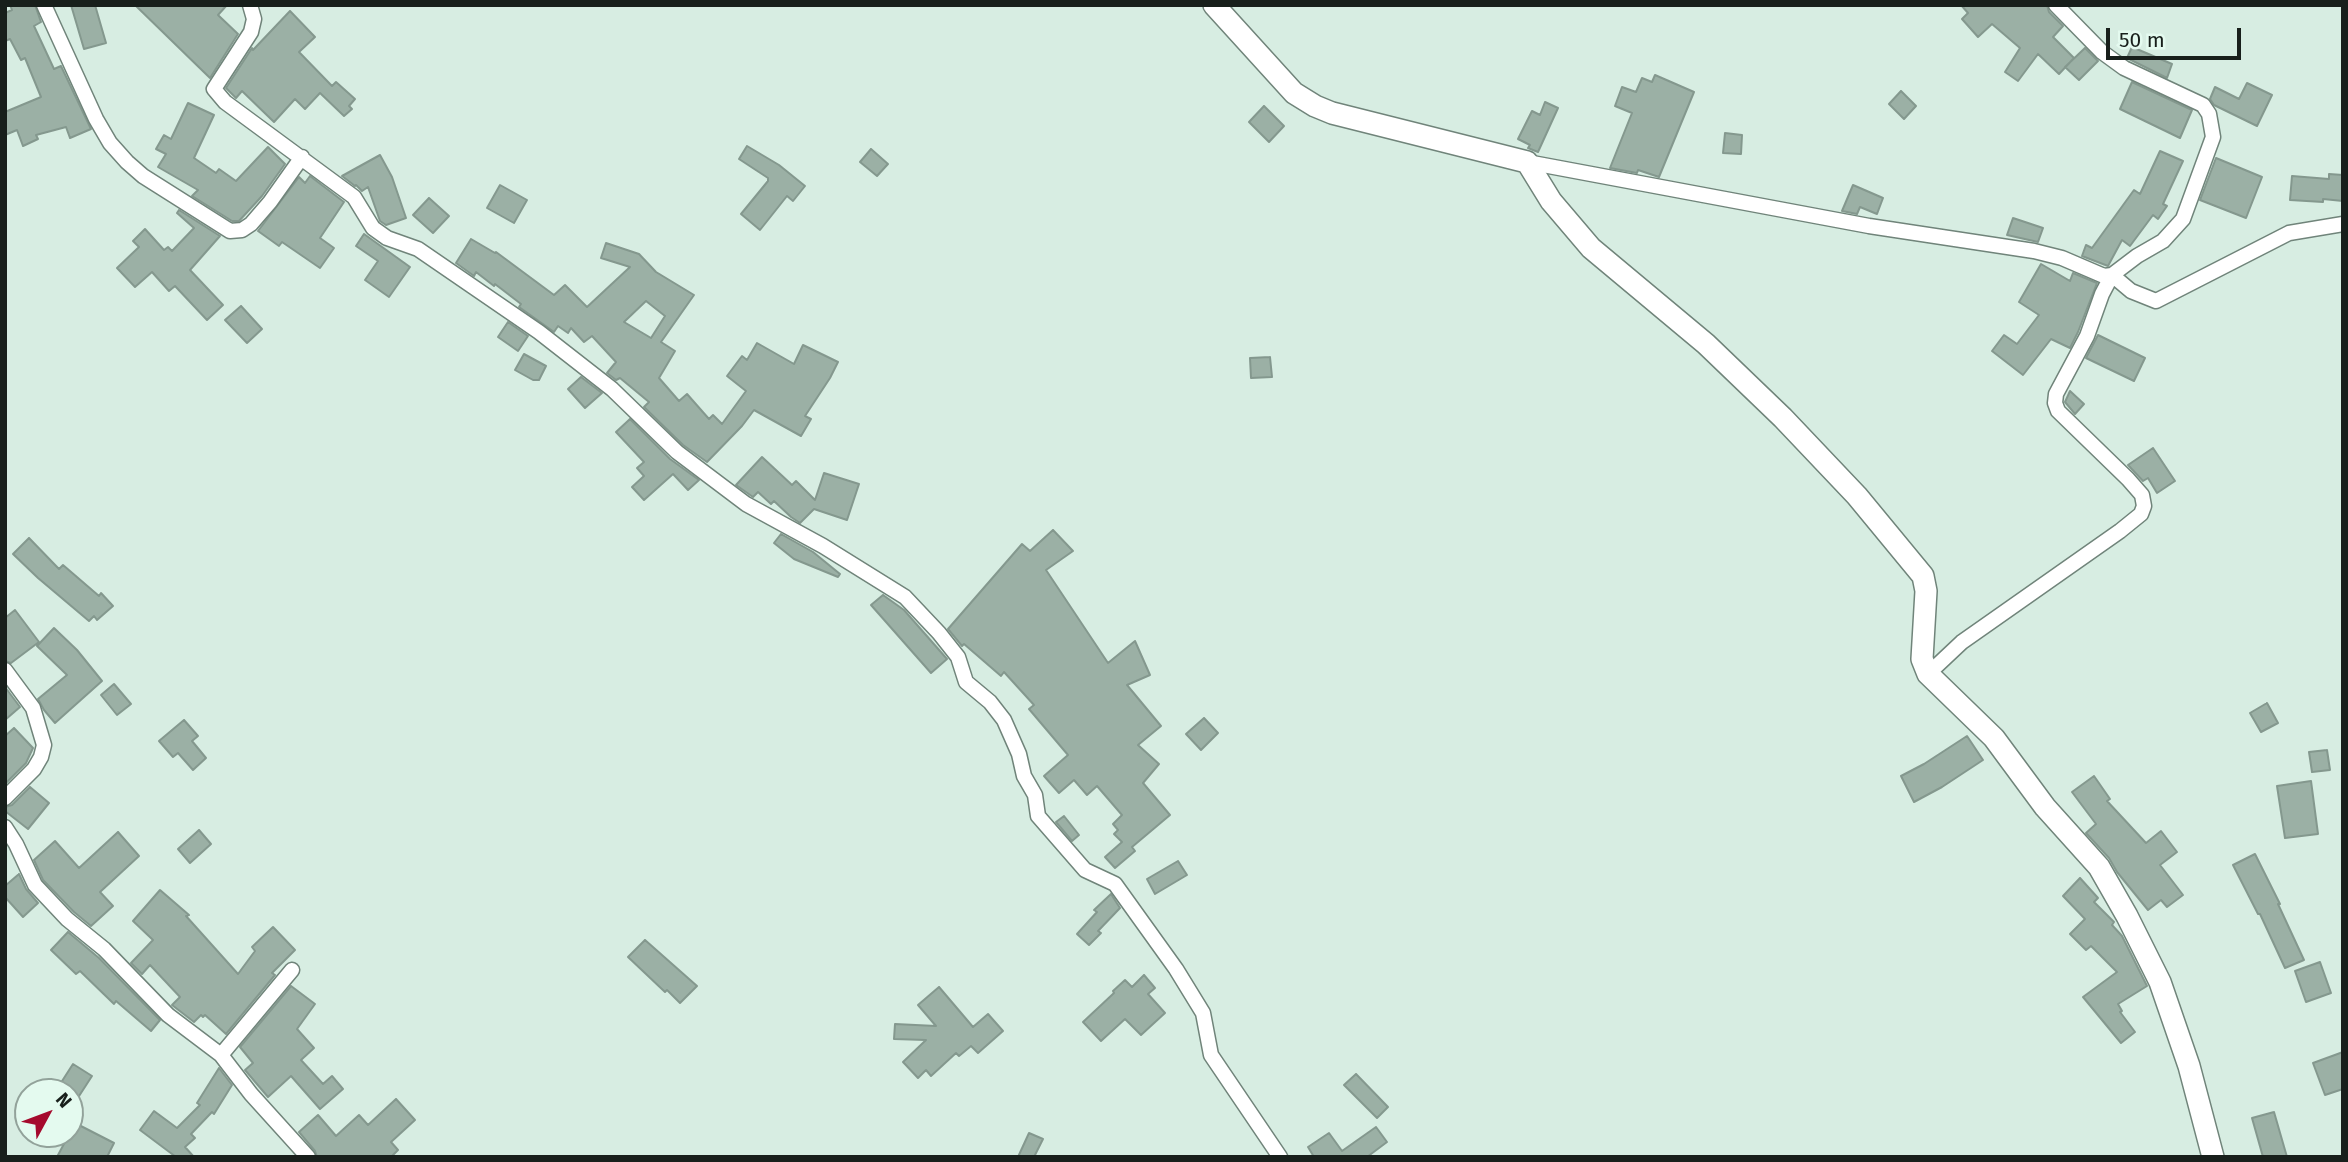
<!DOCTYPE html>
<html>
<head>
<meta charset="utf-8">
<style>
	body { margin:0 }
	#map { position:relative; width:2348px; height:1162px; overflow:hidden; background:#d7ede2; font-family:"Fira Sans",sans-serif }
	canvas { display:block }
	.frame { position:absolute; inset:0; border:7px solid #181f1b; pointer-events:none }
	.north { position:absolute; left:14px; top:1078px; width:70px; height:70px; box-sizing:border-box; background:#e4faef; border:2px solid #92a29a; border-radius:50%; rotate:49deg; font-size:19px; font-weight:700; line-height:28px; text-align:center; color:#181f1b }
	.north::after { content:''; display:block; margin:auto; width:24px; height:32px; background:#a50a2d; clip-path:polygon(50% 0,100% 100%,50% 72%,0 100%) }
	.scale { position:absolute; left:2106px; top:28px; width:135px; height:32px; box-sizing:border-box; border:4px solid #181f1b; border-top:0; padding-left:9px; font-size:21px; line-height:24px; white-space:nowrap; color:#181f1b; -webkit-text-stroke:5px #e4faef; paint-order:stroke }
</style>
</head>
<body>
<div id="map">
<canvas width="2348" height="1162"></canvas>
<div class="frame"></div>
<div class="north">N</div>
<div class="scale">50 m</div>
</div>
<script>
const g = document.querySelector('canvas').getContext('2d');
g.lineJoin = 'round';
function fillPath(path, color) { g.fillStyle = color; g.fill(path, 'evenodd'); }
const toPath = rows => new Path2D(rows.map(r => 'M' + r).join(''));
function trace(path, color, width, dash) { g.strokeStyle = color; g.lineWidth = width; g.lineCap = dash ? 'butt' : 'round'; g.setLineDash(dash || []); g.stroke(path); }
const building = toPath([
	[10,5,35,5,41,22,34,26,54,69,61,66,91,129,70,138,66,127,36,135,38,139,23,146,17,130,5,135,5,112,41,97,25,58,21,60,10,39,5,41,5,13,12,10,10,5],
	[71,5,95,5,106,43,84,49,71,5],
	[135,5,227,5,218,15,238,34,210,78,135,5],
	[1961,5,2047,5,2049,12,2063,26,2053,37,2074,58,2059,74,2038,54,2018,81,2005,72,2020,48,1992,24,1978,37,1962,19,1968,13,1961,5],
	[290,11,315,37,299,52,332,86,336,82,355,99,349,106,352,109,344,116,320,93,305,109,295,99,274,122,242,91,236,98,226,88,252,48,253,50,290,11],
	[2132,47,2172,64,2167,78,2127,58,2132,47],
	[2085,48,2098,61,2079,80,2065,67,2085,48],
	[1655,75,1694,92,1659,177,1638,170,1637,173,1610,168,1632,113,1615,106,1622,87,1636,92,1642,78,1652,82,1655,75],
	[2132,82,2192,110,2180,138,2120,109,2132,82],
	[2247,83,2272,95,2257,126,2214,105,2210,99,2215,87,2239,99,2247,83],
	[1901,91,1916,106,1904,119,1889,104,1901,91],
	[1545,102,1558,108,1538,152,1528,148,1530,145,1518,139,1532,111,1540,115,1545,102],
	[188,103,214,115,194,158,216,173,219,169,236,181,268,147,285,164,262,196,239,221,232,221,192,196,198,190,158,167,166,154,156,149,164,135,171,139,188,103],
	[1264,106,1284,126,1269,142,1249,122,1264,106],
	[1725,133,1742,135,1741,154,1723,153,1725,133],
	[747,146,779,165,805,186,793,201,787,196,760,230,741,214,768,181,768,178,739,159,747,146],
	[871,149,888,164,877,176,860,162,871,149],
	[2160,151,2183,161,2163,204,2167,206,2158,219,2153,215,2130,246,2122,240,2108,266,2082,256,2086,245,2092,248,2134,190,2140,194,2160,151],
	[380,155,392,177,406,218,386,225,380,221,368,187,362,191,356,185,355,186,342,176,380,155],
	[2216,158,2262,177,2246,218,2200,200,2216,158],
	[2329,174,2343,175,2343,201,2323,199,2323,202,2290,200,2292,176,2329,179,2329,174],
	[310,176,344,202,320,238,334,248,320,268,282,242,279,246,258,231,299,177,305,183,310,176],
	[500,185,527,200,514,223,487,208,500,185],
	[1853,185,1883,198,1877,214,1860,207,1857,214,1842,211,1853,185],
	[429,198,449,216,433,233,413,215,429,198],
	[179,210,220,236,190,270,223,305,207,320,175,286,169,291,152,272,135,287,117,268,139,247,133,241,145,229,164,250,168,247,172,251,194,228,177,213,179,210],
	[2013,218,2043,228,2038,242,2007,235,2013,218],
	[364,234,410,267,389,297,365,280,378,261,356,246,364,234],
	[471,239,495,253,496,252,554,295,565,285,587,307,630,267,601,258,606,243,639,254,656,272,694,295,661,342,675,351,659,378,679,401,687,394,709,419,713,415,722,424,746,391,727,376,742,356,747,360,757,343,794,364,803,345,838,362,830,378,805,416,811,419,801,436,754,410,742,426,707,462,683,445,644,407,649,402,620,378,616,380,607,373,616,362,592,336,584,342,571,328,568,333,558,326,554,332,519,307,521,304,495,284,494,286,476,272,474,276,456,263,471,239],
	[646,301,665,316,651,338,624,322,646,301],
	[2041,264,2070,281,2073,273,2097,283,2078,332,2070,348,2051,339,2023,375,1992,351,2004,335,2017,344,2039,315,2019,302,2041,264],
	[241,306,262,329,247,343,225,320,241,306],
	[508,322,528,336,518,351,498,337,508,322],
	[2098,335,2145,358,2134,381,2086,358,2098,335],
	[524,354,546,366,539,380,533,380,515,370,524,354],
	[1270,357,1272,377,1251,378,1250,358,1270,357],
	[581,377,602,393,585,408,568,389,581,377],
	[2070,391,2084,404,2075,414,2065,402,2070,391],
	[630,419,670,459,699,480,688,490,673,474,644,500,632,487,644,476,637,468,644,462,616,432,630,419],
	[2153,448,2175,481,2157,493,2148,478,2143,481,2128,465,2153,448],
	[762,457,792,485,796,481,815,500,824,473,859,484,847,520,814,509,800,523,791,517,774,501,771,504,758,492,753,497,736,485,762,457],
	[1053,530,1073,551,1046,570,1108,663,1135,641,1150,675,1127,685,1161,726,1138,745,1159,764,1143,783,1170,815,1132,847,1135,851,1115,868,1105,857,1122,842,1114,834,1118,830,1113,824,1122,815,1097,786,1087,795,1074,780,1059,793,1044,776,1068,755,1029,709,1034,705,1004,672,1001,676,964,644,962,646,948,629,1022,544,1030,551,1053,530],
	[781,534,813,552,840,574,838,577,794,559,774,543,781,534],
	[29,538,59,569,63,565,99,596,101,593,113,606,97,620,94,616,89,621,38,578,13,554,29,538],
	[883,595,904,610,947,659,931,673,871,605,883,595],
	[15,610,39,642,11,663,5,661,5,618,15,610],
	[54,628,77,650,102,681,55,723,44,710,38,699,67,675,37,646,54,628],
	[114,684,131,704,117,715,101,695,114,684],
	[5,687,20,707,5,720,5,687],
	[2267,703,2278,723,2261,732,2250,713,2267,703],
	[1204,718,1218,733,1201,750,1186,734,1204,718],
	[184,720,198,736,192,741,206,758,193,770,178,753,173,757,159,741,184,720],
	[14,728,33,748,26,763,5,784,5,736,14,728],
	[1967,736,1983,760,1942,787,1914,802,1901,776,1924,764,1967,736],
	[2327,750,2330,770,2312,772,2309,752,2327,750],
	[2094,776,2110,799,2107,801,2146,843,2161,831,2177,852,2160,865,2183,895,2167,907,2161,900,2148,910,2117,872,2109,858,2086,833,2096,824,2072,792,2094,776],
	[2311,781,2318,834,2285,838,2277,786,2311,781],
	[30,787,49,803,28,829,5,811,5,807,12,805,30,787],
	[1064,816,1079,835,1072,841,1056,822,1064,816],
	[199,830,211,844,190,863,178,849,199,830],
	[118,832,139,856,100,892,113,906,91,926,74,912,43,880,34,860,55,841,79,868,118,832],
	[2255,854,2280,904,2278,904,2304,960,2285,968,2260,914,2258,914,2233,865,2255,854],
	[1178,861,1187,875,1155,894,1147,879,1178,861],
	[19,874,26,889,38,903,23,917,5,897,5,886,19,874],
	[2080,878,2098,898,2094,902,2114,922,2112,925,2122,936,2147,986,2118,1004,2122,1011,2120,1012,2135,1032,2121,1043,2083,997,2117,972,2091,946,2086,950,2070,934,2085,919,2063,896,2080,878],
	[160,890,189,915,186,916,238,974,255,951,252,947,273,927,295,950,272,973,275,975,226,1034,205,1015,203,1017,201,1015,194,1022,172,1005,180,997,150,965,142,974,131,963,153,940,133,921,160,890],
	[1111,894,1120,908,1098,931,1101,933,1089,945,1077,934,1097,912,1094,910,1111,894],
	[68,932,99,958,160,1020,151,1031,116,1001,114,1004,80,971,76,974,51,950,68,932],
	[645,940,697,986,680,1003,667,990,665,992,628,957,645,940],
	[2320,962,2331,993,2306,1002,2295,971,2320,962],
	[1144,975,1155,988,1148,994,1165,1013,1141,1035,1125,1019,1101,1041,1083,1022,1114,993,1113,991,1125,980,1132,987,1144,975],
	[291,986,315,1004,297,1029,314,1048,301,1060,323,1084,332,1076,343,1089,320,1109,291,1076,268,1097,245,1070,253,1063,240,1047,291,986],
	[939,987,973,1027,988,1014,1003,1031,978,1053,971,1046,959,1056,956,1053,931,1076,926,1070,918,1078,903,1062,926,1040,894,1039,895,1024,936,1026,918,1005,939,987],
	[2343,1052,2343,1089,2325,1095,2313,1063,2343,1052],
	[73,1064,92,1076,70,1110,70,1092,55,1092,73,1064],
	[219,1068,232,1085,214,1114,212,1112,191,1134,195,1138,185,1147,194,1157,176,1157,140,1130,154,1111,177,1128,200,1105,197,1103,219,1068],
	[1356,1074,1388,1107,1377,1118,1344,1085,1356,1074],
	[396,1099,415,1120,391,1142,398,1150,391,1157,317,1157,315,1151,299,1132,318,1115,336,1136,359,1115,368,1125,396,1099],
	[2274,1112,2287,1157,2263,1157,2252,1118,2274,1112],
	[75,1123,114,1143,107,1157,57,1157,75,1123],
	[1376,1127,1387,1142,1367,1157,1314,1157,1308,1147,1329,1133,1342,1151,1376,1127],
	[1029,1133,1043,1139,1034,1157,1018,1157,1029,1133]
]);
fillPath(building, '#9bb0a5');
trace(building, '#84988e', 2);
const street = toPath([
	[44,5,96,119,110,143,127,162,143,176,230,231,242,230,251,224,270,202,302,157],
	[250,5,254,19,251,32,214,89,225,102,354,197,373,228,387,238,418,249,539,332,612,389,677,452,746,504,823,546,905,597,939,633,958,657,966,682,990,702,1004,720,1019,754,1024,776,1035,795,1038,816,1085,870,1115,884,1176,969,1203,1013,1211,1055,1280,1157],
	[1527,162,1869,226,2034,251,2062,258,2104,276,2112,275,2137,256,2163,241,2183,219,2213,137,2209,114,2203,105,2124,68,2102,52,2056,5],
	[5,670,33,708,44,745,41,757,34,769,5,798],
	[1928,674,1962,642,2120,531,2141,514,2144,506,2142,495,2128,479,2058,411,2055,403,2056,394,2087,336,2102,294,2112,275,2131,291,2156,301,2289,233,2343,224],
	[5,827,16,844,35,885,67,919,104,949,168,1015,221,1055,251,1094,308,1157],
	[221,1055,292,970]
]);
const secondary = toPath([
	[1214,5,1294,93,1315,106,1332,113,1527,162,1551,201,1591,248,1706,344,1783,418,1857,496,1923,576,1926,591,1922,659,1928,674,1994,738,2045,807,2099,867,2127,916,2160,982,2189,1066,2213,1157]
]);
trace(street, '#70847a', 17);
trace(secondary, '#70847a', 24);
trace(street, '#fff', 14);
trace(secondary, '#fff', 21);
</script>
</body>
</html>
